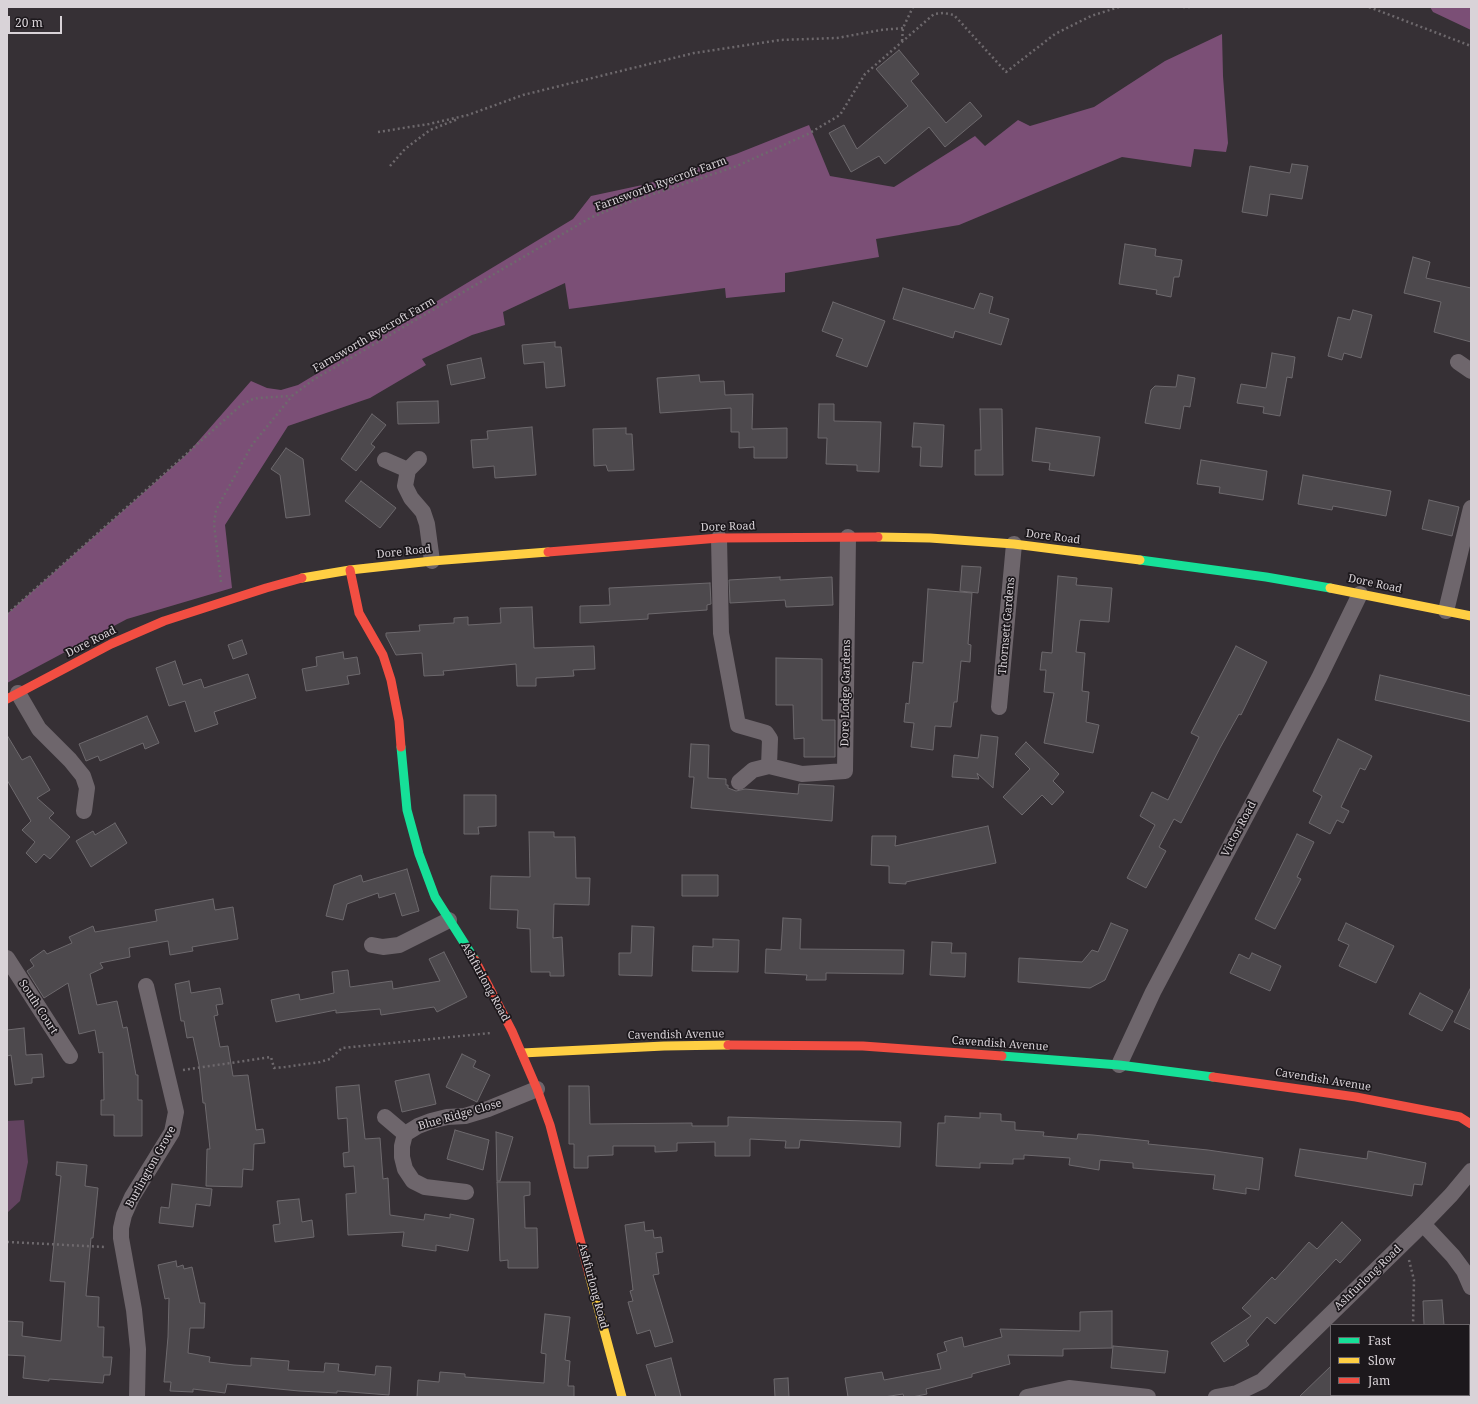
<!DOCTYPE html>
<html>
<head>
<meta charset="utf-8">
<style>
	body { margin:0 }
	#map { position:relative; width:1478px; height:1404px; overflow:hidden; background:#363035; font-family:"Noto Serif",serif }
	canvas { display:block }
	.frame { position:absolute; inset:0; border:8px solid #d9d3d8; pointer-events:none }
	.legend { position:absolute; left:1330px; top:1324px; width:140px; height:72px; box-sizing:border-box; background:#1c181c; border:1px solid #686367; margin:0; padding:5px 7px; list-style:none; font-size:12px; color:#d9d3d8 }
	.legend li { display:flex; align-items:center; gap:8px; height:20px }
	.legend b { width:20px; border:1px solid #686367 }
	.scale { position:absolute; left:8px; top:16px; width:54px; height:18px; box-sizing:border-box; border:2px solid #d9d3d8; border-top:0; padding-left:5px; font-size:12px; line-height:14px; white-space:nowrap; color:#d9d3d8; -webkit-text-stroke:3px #1c181c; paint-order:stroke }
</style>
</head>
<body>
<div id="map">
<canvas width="1478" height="1404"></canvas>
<div class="frame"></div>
<ul class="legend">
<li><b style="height:5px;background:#16e098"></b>Fast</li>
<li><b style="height:5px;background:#ffcf43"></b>Slow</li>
<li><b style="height:5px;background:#f24e42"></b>Jam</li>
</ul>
<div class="scale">20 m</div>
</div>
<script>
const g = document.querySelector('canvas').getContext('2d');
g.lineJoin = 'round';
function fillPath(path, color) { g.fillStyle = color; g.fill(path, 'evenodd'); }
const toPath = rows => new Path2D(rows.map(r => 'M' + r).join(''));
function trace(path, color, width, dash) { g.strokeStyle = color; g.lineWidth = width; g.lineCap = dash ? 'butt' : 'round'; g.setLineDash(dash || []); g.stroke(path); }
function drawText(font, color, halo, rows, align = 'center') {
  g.font = font + ' "Noto Serif",serif'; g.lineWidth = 3.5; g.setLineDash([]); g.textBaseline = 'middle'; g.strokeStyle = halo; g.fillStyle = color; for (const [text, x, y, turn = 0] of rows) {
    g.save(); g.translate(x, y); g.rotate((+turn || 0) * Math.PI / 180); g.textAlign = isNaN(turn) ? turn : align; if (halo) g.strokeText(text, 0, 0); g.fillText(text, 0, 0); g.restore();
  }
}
fillPath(toPath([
	[24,1120,28,1162,20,1201,7,1213,7,1121]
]), '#62435f');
fillPath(toPath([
	[1430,7,1471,7,1471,30,1433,12],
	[1222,34,1223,76,1228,143,1226,152,1194,149,1191,167,1122,157,959,225,876,239,879,257,785,273,785,292,726,298,725,288,569,309,565,283,503,312,505,325,472,335,422,359,426,365,370,398,288,426,225,525,232,588,127,619,7,683,7,614,187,454,251,381,267,388,281,390,298,385,573,219,591,196,647,184,736,154,809,125,830,176,894,187,975,136,985,146,1018,120,1030,126,1094,107,1165,61]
]), '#7b4f76');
const building = toPath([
	[899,50,919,74,911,81,946,123,970,102,982,116,945,147,929,127,885,164,879,156,851,172,829,133,844,125,857,149,908,106,876,69,899,50],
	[1292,164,1308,166,1302,199,1270,194,1267,216,1242,212,1250,166,1290,173,1292,164],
	[1125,244,1156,249,1155,256,1182,260,1179,277,1174,277,1171,297,1156,294,1157,290,1119,284,1125,244],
	[1413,257,1430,262,1426,278,1471,288,1471,342,1434,332,1441,302,1404,293,1413,257],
	[903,288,974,309,980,293,993,297,989,313,1009,319,1001,345,955,331,953,338,893,319,903,288],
	[833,302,885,321,867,367,836,356,843,339,822,331,833,302],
	[1353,310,1372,315,1361,358,1344,353,1342,360,1328,356,1338,317,1350,320,1353,310],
	[555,342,555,347,561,347,565,386,546,388,544,362,524,364,522,345,555,342],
	[1272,353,1295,357,1292,378,1287,377,1280,416,1263,413,1264,407,1237,403,1241,384,1266,388,1272,353],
	[481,358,485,378,451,385,447,365,481,358],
	[699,375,700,382,724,381,725,395,753,394,752,429,787,428,787,458,754,458,754,447,739,448,739,432,731,432,731,408,660,413,657,378,699,375],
	[1178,375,1195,378,1190,407,1184,406,1180,429,1145,423,1151,390,1155,386,1176,387,1178,375],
	[438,401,439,423,398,424,397,402,438,401],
	[819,404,834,404,834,421,881,422,879,472,857,471,857,465,826,464,827,438,818,438,819,404],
	[980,409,1002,409,1003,475,975,475,975,450,981,450,980,409],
	[372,414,386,425,371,444,375,447,356,471,341,459,372,414],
	[914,423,944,425,942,467,920,466,921,447,912,447,914,423],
	[532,427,536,475,495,478,494,466,473,468,471,440,488,439,487,431,532,427],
	[626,428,626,434,632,434,634,470,608,471,606,465,594,466,593,429,626,428],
	[1036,428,1100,437,1094,476,1049,470,1050,463,1032,461,1036,428],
	[286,448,303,459,310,515,286,518,280,475,271,469,286,448],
	[1201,460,1267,471,1263,500,1219,493,1220,487,1197,484,1201,460],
	[1303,475,1391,491,1386,516,1333,506,1332,510,1298,504,1303,475],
	[361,481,396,508,380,528,345,501,361,481],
	[1429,500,1459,507,1452,536,1422,529,1429,500],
	[962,566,981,567,978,593,960,591,962,566],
	[1058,576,1077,578,1076,585,1112,588,1109,622,1080,620,1076,652,1085,653,1082,691,1089,692,1086,722,1099,725,1093,753,1044,743,1054,693,1044,692,1046,670,1040,670,1042,652,1052,653,1058,576],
	[780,577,780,580,832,577,833,605,786,607,785,600,730,603,729,580,780,577],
	[710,583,711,604,707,605,707,610,648,614,648,619,580,623,580,606,610,605,609,588,710,583],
	[928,589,972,593,968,644,971,645,970,662,961,661,957,702,954,702,951,727,935,726,933,750,911,747,914,723,904,722,906,703,909,704,913,662,923,663,928,589],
	[532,607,534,648,594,646,595,669,573,670,574,676,536,678,536,686,517,686,516,664,443,671,444,675,424,676,422,653,396,655,386,636,386,633,420,631,419,625,454,623,454,618,468,617,468,625,501,623,500,608,532,607],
	[242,640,247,654,233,659,228,645,242,640],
	[1236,646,1267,662,1241,715,1239,714,1220,748,1181,823,1174,819,1159,847,1166,851,1146,888,1127,878,1155,825,1140,816,1152,792,1168,800,1199,737,1191,733,1236,646],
	[343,652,344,659,357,657,360,674,347,676,349,684,306,691,302,669,317,666,316,657,343,652],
	[776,658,822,659,822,720,835,720,835,757,804,757,804,738,794,739,793,705,776,705,776,658],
	[175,661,183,685,201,679,204,688,248,674,256,698,214,712,218,724,195,732,185,701,169,706,156,668,175,661],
	[1380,675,1471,696,1471,722,1375,700,1380,675],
	[147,716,159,743,145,749,143,743,100,761,98,756,86,761,79,744,147,716],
	[7,735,22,760,30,756,50,790,37,798,54,813,49,818,70,837,50,859,44,854,36,863,26,853,35,842,22,830,31,821,7,780,7,735],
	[981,735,998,737,993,788,977,773,979,779,952,777,954,755,978,758,981,735],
	[1338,739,1372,756,1365,770,1360,768,1341,807,1349,811,1343,823,1337,820,1330,834,1309,823,1322,796,1313,791,1338,739],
	[1026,742,1059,774,1053,781,1064,792,1052,805,1042,795,1022,815,1003,797,1030,769,1015,754,1026,742],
	[691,744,709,745,708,778,726,779,726,785,728,785,728,788,736,791,745,789,798,794,799,784,834,786,832,821,691,808,694,777,689,777,691,744],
	[464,795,496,795,496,826,478,827,479,834,464,834,464,795],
	[115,823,127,843,91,867,76,841,93,831,95,835,115,823],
	[988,826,996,863,906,882,906,884,889,883,889,866,871,865,872,836,896,836,895,846,988,826],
	[529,832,554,832,554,837,575,837,576,878,590,878,589,905,554,904,553,938,562,937,564,976,550,976,550,972,531,972,530,929,517,928,518,910,490,909,491,876,530,877,529,832],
	[1297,834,1314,842,1297,877,1301,879,1275,929,1255,919,1297,834],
	[407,869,419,911,402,916,395,893,379,898,378,893,347,904,343,920,326,916,334,885,361,875,363,882,407,869],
	[682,875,718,875,718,896,682,896,682,875],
	[213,899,215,910,233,907,238,939,192,947,193,951,170,955,168,941,129,948,130,957,100,963,103,968,90,974,97,1005,117,1001,123,1028,127,1027,136,1075,138,1075,138,1100,142,1100,142,1136,114,1136,114,1115,101,1115,101,1100,104,1100,103,1052,99,1053,95,1030,79,1034,68,983,44,998,27,971,34,966,30,960,44,950,47,954,72,943,69,937,93,926,95,932,157,921,155,910,213,899],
	[783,918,801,919,800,949,904,950,903,974,826,973,826,980,806,980,807,975,765,973,766,949,781,950,783,918],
	[1111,923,1128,930,1105,980,1090,988,1018,982,1019,958,1082,962,1092,950,1098,952,1111,923],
	[1346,923,1394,946,1376,983,1339,966,1349,945,1338,940,1346,923],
	[632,926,654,927,652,976,619,975,619,953,631,953,632,926],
	[713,939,739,940,738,972,692,971,693,946,713,947,713,939],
	[932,942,952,943,951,953,966,953,965,977,930,975,932,942],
	[444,952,467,997,437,1012,434,1007,381,1015,380,1009,336,1013,336,1010,276,1022,271,1000,299,994,300,1000,334,993,332,972,348,970,350,987,392,981,393,989,440,981,429,959,444,952],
	[1252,953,1281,966,1270,991,1230,973,1239,954,1249,959,1252,953],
	[189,981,191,993,220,988,223,1004,216,1005,218,1015,214,1016,220,1047,228,1046,233,1076,248,1075,256,1130,263,1129,265,1143,254,1144,253,1170,243,1169,242,1187,206,1186,207,1149,210,1149,205,1103,203,1103,199,1065,193,1037,187,1038,184,1021,181,1021,175,984,189,981],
	[1471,987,1471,1030,1454,1022,1471,987],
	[1420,993,1453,1011,1442,1031,1409,1014,1420,993],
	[24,1028,26,1055,42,1054,44,1077,32,1078,32,1083,15,1085,11,1055,7,1056,7,1030,24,1028],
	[462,1054,476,1061,473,1067,490,1075,477,1102,446,1087,462,1054],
	[429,1074,436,1104,402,1112,395,1081,429,1074],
	[359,1085,365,1139,380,1138,383,1179,388,1178,390,1215,424,1220,425,1214,450,1218,450,1214,474,1219,468,1251,436,1245,436,1251,402,1246,404,1232,348,1235,346,1194,356,1193,354,1166,344,1167,343,1153,349,1152,347,1118,338,1119,336,1087,359,1085],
	[569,1086,589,1086,590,1124,692,1123,692,1126,728,1126,728,1117,901,1122,900,1147,800,1140,799,1148,785,1148,786,1141,750,1139,750,1156,715,1156,715,1142,677,1143,677,1151,655,1152,655,1146,613,1146,613,1155,588,1156,588,1168,574,1168,574,1144,569,1144,569,1086],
	[980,1113,1001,1114,1001,1121,1015,1122,1015,1130,1044,1132,1043,1136,1077,1139,1078,1134,1093,1135,1149,1141,1148,1144,1208,1150,1263,1158,1259,1190,1246,1188,1246,1194,1213,1189,1215,1175,1133,1168,1133,1163,1100,1160,1099,1170,1069,1165,1070,1158,1024,1155,1024,1159,1013,1159,1013,1164,980,1163,980,1168,936,1166,938,1123,945,1123,945,1116,980,1118,980,1113],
	[455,1130,489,1140,483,1170,447,1159,455,1130],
	[496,1132,513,1137,500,1181,497,1181,496,1132],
	[1300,1149,1367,1159,1368,1151,1426,1163,1422,1185,1414,1184,1412,1196,1295,1176,1300,1149],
	[57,1162,87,1165,85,1186,98,1188,93,1238,91,1238,86,1296,99,1297,98,1327,104,1327,103,1357,112,1357,110,1375,104,1375,103,1383,49,1379,49,1381,23,1378,25,1356,7,1355,7,1321,23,1322,22,1336,61,1341,65,1282,50,1281,61,1176,56,1175,57,1162],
	[497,1182,530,1182,530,1195,524,1196,525,1228,537,1228,538,1268,508,1268,508,1260,500,1261,497,1182],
	[172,1184,212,1189,210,1206,196,1204,193,1227,159,1223,161,1207,169,1208,172,1184],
	[299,1199,302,1222,312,1220,314,1237,275,1242,273,1225,280,1224,277,1201,299,1199],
	[644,1222,645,1231,653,1230,654,1238,661,1237,663,1252,656,1253,659,1274,653,1275,673,1342,655,1347,650,1330,637,1334,628,1302,633,1301,630,1291,633,1290,625,1225,644,1222],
	[1342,1222,1361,1240,1340,1263,1336,1259,1275,1324,1267,1317,1246,1341,1249,1345,1224,1362,1211,1343,1251,1316,1242,1308,1272,1277,1275,1280,1309,1242,1317,1249,1342,1222],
	[176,1261,177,1267,183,1265,184,1269,192,1267,200,1303,205,1303,204,1328,190,1328,188,1353,210,1357,209,1362,234,1365,251,1366,251,1358,289,1361,288,1370,324,1372,325,1363,339,1364,338,1371,375,1375,376,1366,391,1367,389,1395,337,1391,337,1393,299,1391,227,1384,225,1393,193,1389,193,1392,170,1391,171,1382,164,1382,168,1337,169,1298,165,1299,158,1265,176,1261],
	[1442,1300,1444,1325,1424,1325,1423,1301,1442,1300],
	[1112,1311,1112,1348,1063,1349,1063,1356,1008,1355,1010,1364,972,1374,972,1377,926,1389,927,1394,912,1397,904,1397,903,1394,884,1397,848,1397,845,1378,882,1372,884,1380,941,1369,937,1354,947,1351,944,1342,962,1337,964,1347,1002,1337,1000,1329,1080,1331,1080,1312,1112,1311],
	[545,1314,570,1317,565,1360,570,1361,568,1386,574,1386,574,1397,417,1397,418,1380,439,1382,440,1372,465,1374,465,1377,544,1383,546,1354,541,1353,545,1314],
	[1113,1346,1168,1351,1165,1373,1111,1368,1113,1346],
	[671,1358,681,1397,656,1397,646,1365,671,1358],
	[1331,1366,1331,1397,1299,1397,1331,1366],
	[788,1378,789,1397,775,1397,774,1379,788,1378]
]);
fillPath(building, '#4d494d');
trace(building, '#6d696d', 1);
trace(toPath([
	[1183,7,1190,7],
	[1369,7,1471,46],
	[902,41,903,28,913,7],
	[378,132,429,124,468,115,523,95,694,53,780,40,837,38,881,30,903,28],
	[390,166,405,149,430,130,458,119],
	[221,582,214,524,216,510,252,445,292,396,313,380,590,218,624,204,737,166,808,134,840,115,865,74,934,14,944,13,954,15,1006,72,1055,34,1091,16,1119,7],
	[7,614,239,407,250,400,258,398,291,396],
	[183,1070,271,1057,274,1068,285,1067,320,1062,330,1059,342,1048,491,1033],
	[7,1242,106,1247],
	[1409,1260,1414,1280,1413,1325],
	[1414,1395,1414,1397]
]), '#6e696d', 2.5, [2, 3]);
trace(toPath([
	[1458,362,1471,371],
	[419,459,408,470,405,486,411,498,423,512,427,524,432,561],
	[385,460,408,470],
	[719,538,721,633,738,725,766,733,770,739,769,766],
	[1446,611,1471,508],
	[18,693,39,729,70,760,83,776,87,788,84,811],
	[999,707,1014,544],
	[739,782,753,770,769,766,802,774,845,771,848,537],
	[372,945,383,947,399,945,449,920],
	[7,958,70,1056],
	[1119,1065,1153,992,1319,678,1360,594],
	[385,1117,405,1134],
	[466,1192,425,1187,413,1181,405,1169,402,1157,402,1146,405,1134,418,1126,431,1121,447,1117,465,1116,488,1109,537,1089],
	[1423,1224,1453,1256,1464,1271,1471,1287],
	[137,1397,138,1349,134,1310,121,1238,121,1228,124,1215,132,1197,172,1132,176,1112,146,986],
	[1027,1397,1069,1388,1148,1397],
	[1216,1397,1237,1393,1262,1381,1423,1224,1451,1195,1471,1171]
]), '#6e666c', 16);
trace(toPath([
	[1140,560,1266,577,1330,588],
	[401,747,407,810,419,854,435,897,475,960],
	[1002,1056,1119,1065,1213,1077]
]), '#16e098', 9);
trace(toPath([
	[878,537,930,538,1014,544,1140,560],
	[302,578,350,570,432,561,548,552],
	[1330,588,1471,616],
	[522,1053,664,1046,728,1045],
	[589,1274,622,1397]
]), '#ffcf43', 9);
trace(toPath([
	[548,552,719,538,878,537],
	[350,570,359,613,383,655,391,680,399,721,401,747],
	[7,699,111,644,164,621,266,588,302,578],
	[475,960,512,1031,537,1089,550,1125,589,1274],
	[728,1045,863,1046,1002,1056],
	[1213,1077,1356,1097,1460,1117,1471,1124]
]), '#f24e42', 9);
drawText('11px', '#d9d3d8', '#1c181c', [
	["Farnsworth Ryecroft Farm",661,184,-20],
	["Farnsworth Ryecroft Farm",374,335,-30],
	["Dore Road",728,527,-2],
	["Dore Road",1053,537,7],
	["Dore Road",404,552,-6],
	["Dore Road",1375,584,12],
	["Thornsett Gardens",1007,626,-85],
	["Dore Road",91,642,-27],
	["Dore Lodge Gardens",846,693,-89],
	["Victor Road",1239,829,-62],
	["Ashfurlong Road",485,982,61],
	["South Court",38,1007,57],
	["Cavendish Avenue",676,1035,-1],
	["Cavendish Avenue",1000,1044,4],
	["Cavendish Avenue",1323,1080,9],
	["Blue Ridge Close",460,1115,-16],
	["Burlington Grove",151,1167,-61],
	["Ashfurlong Road",1368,1278,-44],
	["Ashfurlong Road",593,1286,75]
]);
</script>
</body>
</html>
